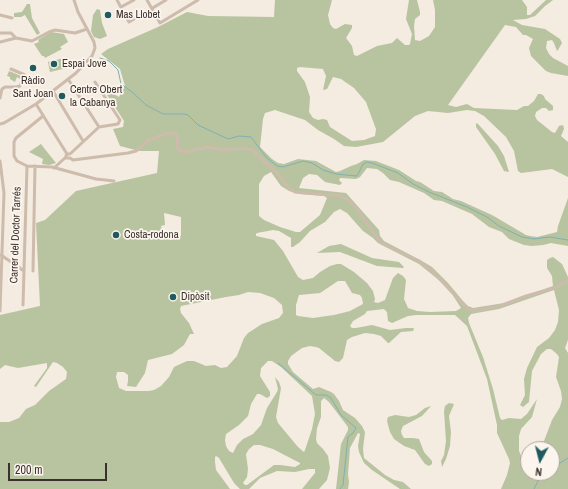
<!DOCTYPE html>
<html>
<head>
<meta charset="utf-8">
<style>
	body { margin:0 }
	#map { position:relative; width:568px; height:489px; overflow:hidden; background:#f4ebe1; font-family:"Archivo Narrow",sans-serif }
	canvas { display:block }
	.north { position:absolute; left:520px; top:441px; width:40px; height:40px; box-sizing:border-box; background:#fbf5ee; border:1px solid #aea6a0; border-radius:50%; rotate:187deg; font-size:11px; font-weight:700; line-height:16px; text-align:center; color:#3b302b }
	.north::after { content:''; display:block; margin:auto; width:14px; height:18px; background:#1f5a5e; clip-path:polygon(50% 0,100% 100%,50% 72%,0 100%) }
	.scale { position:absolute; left:8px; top:463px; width:99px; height:18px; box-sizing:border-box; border:2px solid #3b302b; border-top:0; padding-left:5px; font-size:12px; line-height:14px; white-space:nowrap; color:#3b302b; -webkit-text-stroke:3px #fbf5ee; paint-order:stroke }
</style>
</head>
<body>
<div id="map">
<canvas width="568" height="489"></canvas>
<div class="north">N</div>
<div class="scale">200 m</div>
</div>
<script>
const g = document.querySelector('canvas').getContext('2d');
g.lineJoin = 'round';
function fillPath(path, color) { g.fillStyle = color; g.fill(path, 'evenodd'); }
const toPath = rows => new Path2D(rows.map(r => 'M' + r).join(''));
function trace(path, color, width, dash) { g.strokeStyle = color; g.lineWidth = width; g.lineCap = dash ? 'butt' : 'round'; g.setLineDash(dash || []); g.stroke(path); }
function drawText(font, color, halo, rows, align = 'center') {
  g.font = font + ' "Archivo Narrow",sans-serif'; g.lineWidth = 3.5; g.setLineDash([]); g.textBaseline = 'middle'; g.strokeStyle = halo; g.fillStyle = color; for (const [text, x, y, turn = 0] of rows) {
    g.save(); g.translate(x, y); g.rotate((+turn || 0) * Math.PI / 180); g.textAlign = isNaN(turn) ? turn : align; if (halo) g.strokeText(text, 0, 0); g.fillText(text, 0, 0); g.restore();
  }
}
fillPath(toPath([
	[275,0,332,0,328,15,330,24,333,28,336,29,345,24,352,25,352,28,346,38,352,46,354,55,357,56,377,46,392,43,397,38,405,45,409,45,410,44,412,34,406,19,409,0,417,0,420,12,420,15,415,19,414,26,415,40,420,41,429,36,435,27,435,10,433,0,522,0,527,7,527,15,530,15,546,0,553,0,545,6,535,16,526,19,513,20,522,25,545,29,560,39,562,43,558,50,557,51,554,43,552,40,547,41,546,48,549,54,553,58,568,66,568,76,551,73,546,71,531,56,529,48,533,39,526,35,523,35,516,27,505,25,448,105,456,107,467,104,474,108,517,110,524,106,528,106,534,101,538,94,541,94,544,96,545,99,553,106,553,110,549,111,546,108,542,108,536,112,535,116,537,120,552,132,555,133,559,126,563,125,564,129,561,136,568,142,568,177,552,169,521,173,518,171,514,151,506,137,484,116,475,111,467,110,448,113,428,111,415,116,383,142,356,147,344,146,334,139,318,130,305,120,275,110,265,113,263,119,260,147,272,159,278,163,284,164,298,159,316,161,336,172,340,171,351,166,357,164,364,160,376,161,399,170,416,181,420,182,434,191,442,192,453,199,461,201,492,215,526,235,530,236,537,237,557,232,558,226,568,198,568,246,551,243,543,245,532,246,524,245,509,239,502,232,489,227,472,214,442,201,434,200,424,193,399,182,390,180,383,173,377,169,367,168,360,177,356,179,340,178,339,180,342,183,340,185,325,182,317,175,309,174,303,178,299,188,346,193,379,230,380,236,384,241,422,261,432,267,448,283,463,301,468,306,473,308,504,303,553,286,552,276,547,268,547,260,550,258,553,257,562,264,568,277,568,340,565,348,568,353,568,489,501,489,507,475,510,463,509,459,497,433,497,425,487,379,467,326,455,315,416,315,408,316,392,323,388,321,387,312,384,309,367,311,365,314,353,321,350,326,352,328,356,328,372,325,390,330,406,328,413,328,414,329,413,331,401,332,389,343,388,343,381,336,374,334,365,333,352,337,347,340,343,358,339,362,335,361,319,348,316,347,310,346,302,348,291,356,288,361,288,364,293,372,313,389,319,387,331,392,334,394,339,401,343,410,355,418,362,426,365,432,363,449,364,458,385,475,394,480,403,482,411,489,400,489,372,470,364,463,359,452,358,446,360,434,358,433,350,448,348,474,349,482,348,489,336,489,341,444,348,430,348,427,329,402,324,398,321,401,321,417,317,428,316,439,317,443,323,449,328,456,330,468,327,480,319,489,302,489,315,473,315,469,309,469,295,472,277,471,260,478,249,489,240,489,234,483,219,458,216,456,215,457,215,462,216,470,230,489,0,489,0,422,9,422,19,418,26,409,35,405,49,391,66,379,67,372,63,367,57,363,53,362,36,387,34,386,47,368,47,363,18,368,5,365,0,369,0,315,40,306,36,223,45,220,76,191,157,173,159,151,139,151,120,146,113,129,123,127,124,121,102,87,119,97,125,86,120,69,101,54,108,49,158,27,187,12,208,16,274,17],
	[300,67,323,69,326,76,323,90,327,89,333,77,341,79,354,88,366,102,376,129,375,136,364,140,352,141,330,127,327,120,323,119,318,120,313,118,309,112,310,97,305,82,297,71,297,68],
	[271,172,281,186,289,191,299,194,324,196,327,198,320,215,300,232,296,232,280,227,264,220,259,216,259,184,264,176],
	[340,209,347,213,363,231,373,238,378,243,419,264,440,281,452,294,461,308,456,311,430,312,417,311,408,308,404,299,406,280,403,276,398,273,393,278,385,300,378,303,374,302,375,299,373,291,367,283,354,272,341,264,337,264,330,266,320,272,313,278,303,280,298,277,283,251,274,240,256,236,256,234,257,233,273,230,279,231,291,238,291,247,293,247,300,242,310,231,325,222,334,212],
	[164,213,181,217,181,236,167,237,163,234,161,226,165,225],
	[338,281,345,281,352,293,360,295,362,298,363,304,350,311,334,315,313,318,298,316,296,315,296,305,299,295,320,293],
	[554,290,559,310,558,322,555,330,549,338,537,347,527,368,524,379,525,395,520,405,523,407,529,402,532,371,541,354,547,349,551,349,557,354,559,357,556,377,561,391,562,399,560,407,552,420,541,449,552,449,552,473,528,473,528,463,522,458,519,451,519,436,521,429,532,417,537,399,527,414,521,419,509,418,502,420,500,418,493,389,483,357,469,323,468,318,471,314,499,309],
	[248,292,260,293,274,298,282,305,283,313,279,318,262,324,248,333,244,338,237,356,227,367,221,368,215,365,206,366,194,361,187,361,174,367,169,377,161,386,154,390,149,391,126,391,119,388,116,377,117,372,124,372,128,375,128,381,127,386,136,387,145,373,148,360,172,354,184,345,190,334,194,334,189,323,181,313,180,309,181,306,226,297,239,295],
	[268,361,272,361,281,367,312,396,315,414,312,429,305,450,304,452,298,447,278,423,276,417,281,388,279,382,275,377,278,389,277,392,267,408,261,425,253,434,243,439,237,445,233,453,229,451,226,446,225,440,226,434,239,425,248,416,251,404,257,394,260,394,267,398,270,396,270,392,260,376,261,368],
	[254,445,260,445,273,449,300,463,300,464,295,467,280,465,274,465,247,485,245,485,243,483,247,477,248,469,246,454,249,449],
	[27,4,30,4,32,18,40,33,37,35,25,15,21,17,14,17,14,13,22,12],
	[97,9,100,10,102,23,107,36,100,39,94,37,91,31,93,15],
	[51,32,64,34,68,42,60,47,62,49,45,58,44,56,42,56,34,44,39,42,38,40],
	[68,57,71,67,50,72,48,62],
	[9,71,21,76,20,79,17,77,15,82,10,79,10,77,7,76],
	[476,123,478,124,498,146,504,156,509,172,504,171,495,154,476,127],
	[41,144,44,148,56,163,49,165,42,164,43,159,29,152],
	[341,244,372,258,399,262,404,267,403,268,377,266,340,252,317,253,329,246],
	[449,403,454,404,449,416,451,432,450,446,446,459,442,467,441,461,444,455,446,441,444,411,445,406],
	[431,406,422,416,403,426,401,431,402,435,404,438,413,438,419,439,424,452,432,461,432,464,429,466,425,464,415,450,404,446,394,439,390,432,387,421,388,417,395,415,409,417,416,415,425,408]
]), '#b8c4a0');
trace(toPath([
	[100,58,109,61,118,70,121,84,132,92,146,105,163,114,184,114,188,115,198,125,228,139,239,136,251,137,266,157,277,166,283,167,303,161,312,163,323,170,336,174,357,176,363,164,367,162,372,163,398,173,413,184,429,192,467,207,487,217,499,226,522,237,534,239,550,237,568,240],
	[278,363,316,395,326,395,331,398,341,415,356,428,353,433,348,437,343,485,340,489],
	[552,468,568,458],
	[534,489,539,479,545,473]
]), '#7fb0b2', 1);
trace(toPath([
	[117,0,129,22,166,0],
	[147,0,160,23,198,0],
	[121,7,134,0],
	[0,15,12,18],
	[0,33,11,33,16,38,32,41,49,32,55,30,75,33,87,29],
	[0,42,16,38],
	[68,79,99,127],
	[53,91,83,141],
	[0,98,2,89,5,87,16,87,20,86,25,75,11,69],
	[36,104,67,154,69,154],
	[43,116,16,138,14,142,14,156,17,161,27,166,52,167,96,179,114,181],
	[0,124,4,123,36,104,76,73,92,56,95,48,94,42,78,12,74,0],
	[67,154,66,156,66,158,70,158,73,160,128,153,136,151,149,140,162,135,170,133,175,133,178,139,177,145,178,150,185,152,207,147,223,150,244,148,252,150,278,174,289,188,295,192,341,196,348,200,356,208,381,243,419,261,432,271,469,310,481,310,500,306,526,296,555,288,568,280],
	[70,154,99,127,118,124,120,120,95,82],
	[0,161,4,193,0,311],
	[54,168,66,157],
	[1,255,24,271],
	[33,271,35,166],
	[23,305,27,166]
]), '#cdbbac', 3);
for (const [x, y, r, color] of [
	[108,15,4,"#1f5a5e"],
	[54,64,4,"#1f5a5e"],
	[33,68,4,"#1f5a5e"],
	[62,96,4,"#1f5a5e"],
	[116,235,4,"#1f5a5e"],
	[173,297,4,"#1f5a5e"]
]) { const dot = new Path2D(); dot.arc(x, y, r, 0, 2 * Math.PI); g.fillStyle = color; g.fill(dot); trace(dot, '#fbf5ee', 1.5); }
drawText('11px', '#3b302b', '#fbf5ee', [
	["Mas Llobet",116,15],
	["Espai Jove",62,64],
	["Ràdio",33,81,"center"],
	["Sant Joan",33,94,"center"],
	["Centre Obert",70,90],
	["la Cabanya",70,103],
	["Costa-rodona",124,235],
	["Dipòsit",181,297]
], 'left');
drawText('11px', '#3b302b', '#fbf5ee', [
	["Carrer del Doctor Tarrés",16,235,-88]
]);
</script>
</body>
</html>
